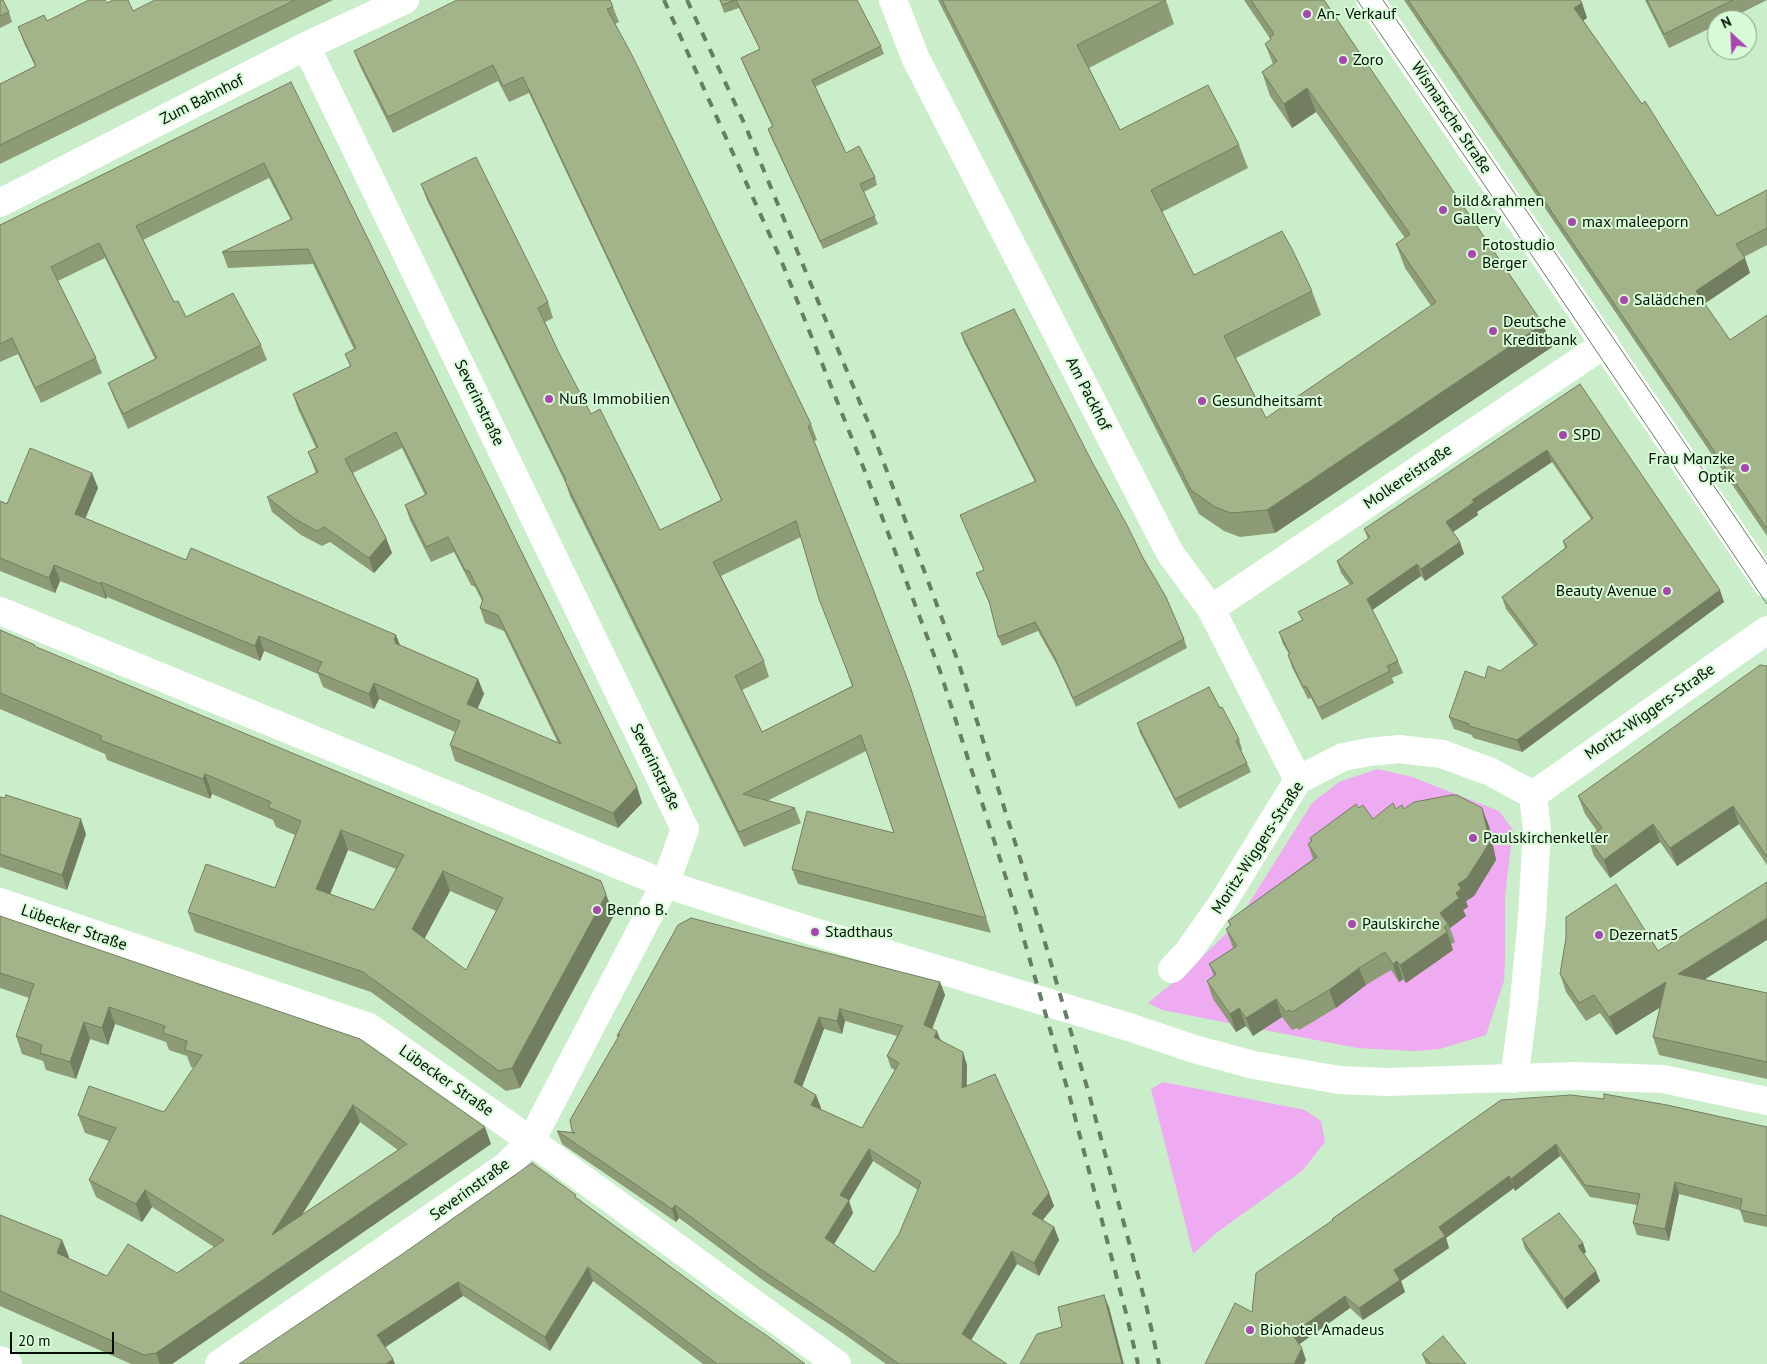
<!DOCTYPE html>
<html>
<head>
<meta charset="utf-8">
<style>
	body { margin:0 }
	#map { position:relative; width:1767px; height:1364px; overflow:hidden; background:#cbeeca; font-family:"PT Sans",sans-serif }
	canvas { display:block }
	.north { position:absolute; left:1707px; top:10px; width:50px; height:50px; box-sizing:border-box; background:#d8fbd7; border:1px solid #839d83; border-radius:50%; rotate:335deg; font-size:14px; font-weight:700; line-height:20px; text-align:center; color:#040f05 }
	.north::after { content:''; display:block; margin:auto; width:18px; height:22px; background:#a747af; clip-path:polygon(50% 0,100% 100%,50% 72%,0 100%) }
	.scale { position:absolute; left:10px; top:1332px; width:104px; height:22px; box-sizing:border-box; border:2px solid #040f05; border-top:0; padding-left:6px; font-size:15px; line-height:18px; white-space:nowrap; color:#040f05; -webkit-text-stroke:4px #d8fbd7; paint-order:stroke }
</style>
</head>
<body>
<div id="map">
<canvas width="1767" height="1364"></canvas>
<div class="north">N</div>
<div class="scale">20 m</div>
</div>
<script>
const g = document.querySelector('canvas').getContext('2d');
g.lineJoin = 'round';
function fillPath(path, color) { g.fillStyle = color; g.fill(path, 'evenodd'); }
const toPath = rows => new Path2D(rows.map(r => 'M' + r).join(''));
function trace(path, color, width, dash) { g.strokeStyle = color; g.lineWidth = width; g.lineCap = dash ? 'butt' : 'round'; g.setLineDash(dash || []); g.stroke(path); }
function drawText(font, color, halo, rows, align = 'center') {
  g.font = font + ' "PT Sans",sans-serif'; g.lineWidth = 4; g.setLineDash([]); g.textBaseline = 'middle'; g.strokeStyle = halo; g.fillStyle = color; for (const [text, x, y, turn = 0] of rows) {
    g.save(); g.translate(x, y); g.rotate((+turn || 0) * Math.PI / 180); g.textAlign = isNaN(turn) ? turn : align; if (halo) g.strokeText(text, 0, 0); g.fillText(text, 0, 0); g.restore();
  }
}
fillPath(toPath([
	[1378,769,1412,777,1499,811,1513,830,1505,896,1505,962,1504,981,1486,1035,1440,1049,1414,1051,1357,1048,1162,1010,1148,1003,1192,967,1236,924,1312,803,1339,782],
	[1163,1082,1305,1110,1321,1121,1325,1142,1302,1171,1215,1234,1193,1254,1151,1089]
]), '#eeabf1');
trace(toPath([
	[893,0,915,57,1170,553,1211,609,1298,780],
	[1370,0,1767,584],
	[0,203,306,46,405,0],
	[1211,609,1605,344],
	[0,611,665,884,815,932,1132,1028,1194,1049,1254,1065,1339,1080,1386,1082,1575,1076,1663,1079,1767,1101],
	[1533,795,1767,630],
	[0,902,369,1027,531,1141,837,1364],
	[1172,969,1188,952,1223,902,1298,780,1343,757,1369,752,1399,749,1442,754,1491,772,1533,795,1537,829,1532,917,1523,1011,1514,1079],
	[0,1360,8,1364],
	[219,1364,506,1166,531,1141,665,884,685,829,306,46]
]), '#fff', 28);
trace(toPath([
	[1357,0,1479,177,1767,604],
	[1383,0,1767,564]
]), '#667d66', 1);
trace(toPath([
	[664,0,781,260,864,469,940,671,1006,878,1070,1098,1126,1313,1138,1364],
	[687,0,745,125,873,434,959,664,1025,874,1089,1094,1147,1309,1159,1364]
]), '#667d66', 4, [9, 9]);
fillPath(toPath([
	[0,0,9,12,12,22,0,28],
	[155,0,333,0,0,164,0,84,35,66,24,43,18,27,47,21,107,3,133,11],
	[720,0,857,0,881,46,884,54,815,87,846,153,875,177,877,185,864,192,878,224,823,249,771,137,768,129,772,126,744,66,741,58,760,49,739,8,724,13],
	[938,0,1166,0,1174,24,1089,68,1120,130,1239,145,1248,168,1162,212,1194,275,1312,291,1321,315,1236,358,1266,418,1431,306,1405,268,1396,244,1405,238,1316,112,1292,128,1270,96,1262,72,1273,64,1265,44,1271,40,1244,0,1324,0,1552,347,1275,533,1240,537,1224,531,1199,514],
	[1404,0,1580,0,1582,3,1587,18,1583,20,1717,216,1767,190,1767,245,1744,257,1750,273,1704,304,1730,340,1767,315,1767,536],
	[1645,0,1767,0,1727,20,1717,20,1717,25,1669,48],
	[613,7,619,22,615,24,811,424,817,440,814,441,915,702,991,933,798,884,792,869,894,833,866,751,767,801,795,808,801,823,744,847,570,496,566,484,427,200,421,184,548,302,553,318,545,322,558,351,591,414,660,530,721,500,529,93,509,102,498,81,393,133,360,66,354,51],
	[801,537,852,686,762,732,742,690,769,677,764,661,721,576],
	[291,82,637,787,642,803,618,828,455,761,450,745,455,732,379,699,374,709,323,687,318,674,264,651,260,661,107,597,106,599,60,581,55,593,0,571,0,501,7,504,92,473,98,488,85,518,186,560,400,645,478,679,484,694,477,709,558,743,504,631,485,623,480,608,482,601,475,587,471,585,454,552,431,562,410,520,405,505,425,495,402,448,353,473,386,538,392,553,374,573,330,542,322,546,301,535,272,512,267,497,316,473,308,452,316,448,298,409,293,394,350,366,345,354,354,349,313,264,228,268,222,252,291,220,269,178,143,240,174,302,186,317,261,345,267,360,128,429,114,398,108,383,155,359,105,258,58,281,96,358,102,373,41,403,18,354,0,362,0,225],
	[961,333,1092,462,1143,558,1184,639,1187,648,1076,707,1057,665,1038,631,1002,646,998,637,990,605,976,573,984,570,960,515,1035,482,964,342],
	[1580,384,1724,602,1522,752,1473,738,1472,735,1454,729,1449,717,1485,678,1500,671,1534,646,1506,609,1502,597,1565,548,1563,541,1591,519,1552,462,1477,512,1478,515,1453,532,1460,542,1464,554,1425,581,1421,576,1372,610,1398,661,1403,673,1392,678,1394,683,1322,720,1311,698,1308,699,1292,667,1288,655,1289,654,1283,644,1279,632,1302,620,1298,612,1350,585,1341,573,1337,561,1368,539,1364,529],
	[0,630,35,645,35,647,601,881,614,915,520,1088,506,1091,371,992,195,932,188,912,275,888,295,835,276,827,273,820,212,794,210,799,107,760,105,754,0,709],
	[348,850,396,869,374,910,330,894],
	[450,891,496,911,466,970,424,939],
	[1767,666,1767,865,1739,824,1677,866,1660,842,1610,878,1594,856,1588,838,1597,831,1585,814,1578,796],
	[1220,708,1239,739,1242,749,1241,750,1247,763,1251,772,1179,809,1140,733,1137,723],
	[0,797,86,834,67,890,0,867],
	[1359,808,1373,819,1396,809,1404,809,1489,826,1496,860,1474,896,1466,901,1468,907,1463,910,1466,916,1450,928,1455,942,1451,944,1453,950,1406,983,1403,979,1399,982,1391,970,1366,985,1336,1008,1299,1030,1297,1028,1292,1030,1282,1017,1253,1036,1246,1026,1236,1032,1213,999,1207,981,1214,976,1209,964,1233,948,1226,929,1230,926,1228,921,1313,859,1308,844,1311,842,1310,838],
	[0,916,491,1144,172,1364,131,1364,0,1306,0,1215,62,1240,69,1257,68,1258,107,1276,177,1273,214,1247,152,1207,142,1222,96,1197,89,1180,109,1141,85,1133,78,1115,164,1112,194,1068,191,1067,187,1056,169,1050,166,1042,115,1024,108,1045,90,1039,76,1079,46,1070,43,1061,22,1054,16,1036,29,998,0,988],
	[360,1122,398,1150,302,1215],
	[678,925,940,982,945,995,932,1029,941,1040,967,1065,967,1086,1049,1193,1054,1206,1043,1220,1054,1227,1059,1240,1039,1276,1017,1264,971,1340,1007,1364,886,1364,844,1334,764,1281,679,1218,676,1222,562,1144,557,1131,573,1132,570,1120,618,1038,617,1036],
	[845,1021,897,1036,887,1056,891,1068,895,1070,862,1128,820,1109,821,1108,816,1095,802,1087,824,1029,842,1034],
	[873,1161,918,1190,899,1234,874,1272,834,1244,853,1213,849,1201],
	[1658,951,1704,979,1767,993,1767,1079,1659,1055,1653,1037,1660,1007,1616,1035,1600,1013,1586,1021,1566,992,1560,974],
	[1501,1100,1767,1127,1767,1227,1744,1222,1740,1210,1679,1194,1669,1241,1637,1235,1633,1223,1637,1205,1590,1197,1560,1156,1515,1191,1514,1188,1446,1238,1449,1248,1401,1281,1405,1292,1363,1320,1350,1308,1299,1344,1306,1360,1252,1312,1332,1221,1332,1219],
	[577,1198,739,1317,805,1364,703,1364,593,1281,550,1351,463,1296,386,1347,239,1364],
	[1522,1239,1583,1243,1586,1252,1584,1254,1600,1281,1567,1309,1525,1249],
	[1422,1354,1466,1364,1426,1364]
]), '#8d9b77');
fillPath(toPath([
	[1582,3,1587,18,1580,23,1574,8],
	[1307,88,1316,112,1292,128,1284,104],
	[1745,258,1750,273,1701,306,1696,291],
	[1543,324,1552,347,1275,533,1267,510],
	[1547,450,1552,462,1477,512,1478,515,1450,534,1446,522,1472,500],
	[92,473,98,488,81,529,75,514],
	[386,538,392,553,374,573,369,558],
	[1460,542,1464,554,1425,581,1421,569],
	[1417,564,1421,576,1371,611,1367,599],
	[54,565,60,581,55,593,49,578],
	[101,582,107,597,106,599,101,584],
	[1720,590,1724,602,1522,752,1517,740],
	[396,635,402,650,400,654,394,640],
	[259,636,264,651,260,661,255,646],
	[478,679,484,694,473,719,467,704],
	[374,683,379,699,374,709,369,694],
	[910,686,915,702,991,933,986,918],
	[205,774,212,794,210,799,203,779],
	[637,787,642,803,618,828,613,813],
	[1733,806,1739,824,1677,866,1670,848],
	[1482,808,1489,826,1496,860,1474,896,1466,901,1468,907,1463,910,1466,916,1450,928,1448,924,1440,913,1456,893],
	[81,819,86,834,67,890,62,875],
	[1653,824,1660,842,1610,878,1604,860],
	[341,830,348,850,324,909,316,889],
	[443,871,450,891,419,949,412,929],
	[606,895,614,915,520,1088,512,1068],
	[1767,918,1767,940,1685,992,1678,974],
	[1447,932,1453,950,1406,983,1400,965],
	[1397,961,1403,979,1399,982,1393,964],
	[1359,968,1366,985,1336,1008,1329,990],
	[940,982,945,995,929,1037,924,1025],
	[1666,982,1672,1000,1616,1035,1609,1017],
	[1276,999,1282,1017,1253,1036,1246,1018],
	[109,1007,115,1024,108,1045,102,1028],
	[1239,1008,1246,1026,1236,1032,1230,1014],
	[840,1009,845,1021,842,1034,837,1021],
	[819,1017,824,1029,799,1095,794,1082],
	[84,1022,90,1039,76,1079,70,1062],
	[937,1031,942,1044,934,1037],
	[963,1052,967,1065,966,1101,962,1088],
	[816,1095,821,1108,816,1118,811,1105],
	[353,1105,360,1122,278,1253,272,1235],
	[485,1127,491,1144,172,1364,160,1364,156,1353],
	[1556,1144,1560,1156,1515,1191,1511,1179],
	[869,1149,873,1161,849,1201,853,1213,830,1251,825,1238,840,1195],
	[1509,1176,1514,1188,1446,1238,1449,1248,1401,1281,1405,1292,1363,1320,1359,1308,1394,1270,1439,1227],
	[1675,1182,1679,1194,1669,1241,1665,1229],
	[145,1190,152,1207,142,1222,136,1204],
	[1049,1193,1054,1206,1037,1227,1032,1214],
	[675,1205,679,1218,676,1222,672,1209],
	[1054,1227,1059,1240,1039,1276,1034,1263],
	[62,1240,69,1257,63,1270,57,1253],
	[1583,1243,1586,1252,1581,1256,1578,1246],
	[1012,1251,1017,1264,967,1347,962,1334],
	[588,1267,593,1281,550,1351,545,1337],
	[1596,1271,1600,1281,1567,1309,1564,1299],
	[458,1282,463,1296,382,1349,377,1335],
	[1104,1295,1109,1307,1124,1364,1122,1364],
	[1345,1296,1350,1308,1297,1346,1292,1334],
	[1302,1348,1306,1360,1304,1364,1294,1364],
	[393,1359,395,1364,386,1364]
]), '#737e61');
const building = toPath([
	[0,0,3,0,9,12,0,16,0,0],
	[89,0,105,0,107,3,113,0,128,0,133,11,155,0,295,0,0,145,0,84,36,66,18,27,44,15,47,21,89,0],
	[457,0,610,0,613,7,607,9,633,57,811,424,808,426,868,576,910,686,986,918,792,869,807,811,894,833,861,735,743,794,795,808,739,832,565,481,566,480,421,184,476,157,548,302,538,308,558,351,591,414,600,409,660,530,722,500,523,77,503,86,493,65,388,117,354,51,457,0],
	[796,521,819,599,853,686,762,732,735,676,764,661,713,562,796,521],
	[720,0,735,0,722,5,720,0],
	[736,0,857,0,881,46,812,80,846,153,859,146,875,177,860,184,875,216,820,241,768,129,773,126,741,58,760,49,736,0],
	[942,0,1166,0,1077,45,1120,130,1208,85,1239,145,1151,190,1194,275,1282,231,1292,249,1312,291,1224,336,1266,418,1436,302,1396,244,1410,234,1307,88,1284,104,1262,72,1277,61,1265,44,1271,39,1270,37,1274,34,1251,0,1324,0,1543,324,1267,510,1231,513,1215,507,1191,490,942,0],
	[1408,0,1580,0,1582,3,1574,8,1642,104,1645,101,1717,216,1767,190,1767,228,1736,244,1745,258,1696,291,1730,340,1767,315,1767,529,1408,0],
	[1647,0,1733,0,1664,34,1647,0],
	[291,82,637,787,613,813,450,745,460,721,374,683,369,694,317,672,322,662,259,636,255,646,101,582,101,584,54,565,49,578,0,558,0,501,7,504,30,448,92,473,75,514,186,560,191,548,396,635,394,640,396,641,395,643,478,679,467,704,561,744,498,615,480,608,483,599,469,571,465,570,448,537,426,547,405,505,427,494,396,432,345,459,386,538,369,558,324,527,317,531,295,519,267,497,318,472,308,452,318,447,293,394,351,366,345,354,356,348,308,249,222,252,292,219,264,163,136,226,174,302,178,301,186,317,233,293,261,345,123,414,108,383,157,358,99,243,51,267,96,358,35,388,12,338,0,344,0,225,291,82],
	[1014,309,1092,462,1128,527,1143,558,1166,597,1184,639,1073,698,1054,656,1035,622,998,637,989,601,976,573,984,570,960,515,1036,481,961,333,1014,309],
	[1580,384,1720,590,1517,740,1469,726,1469,724,1449,717,1465,671,1485,678,1488,666,1500,671,1537,644,1502,597,1567,547,1563,541,1593,518,1547,450,1472,500,1474,502,1446,522,1460,542,1421,569,1417,564,1367,599,1398,661,1387,666,1390,671,1318,708,1306,686,1303,687,1288,655,1290,654,1279,632,1303,620,1298,612,1353,583,1337,561,1370,537,1364,529,1580,384],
	[0,630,35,645,34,646,601,881,606,895,512,1068,499,1071,363,972,188,912,206,864,275,888,301,821,268,807,271,802,205,774,203,779,100,740,102,736,0,693,0,630],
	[341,830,404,855,374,910,316,889,341,830],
	[443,871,503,898,466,970,412,929,443,871],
	[1760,665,1767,666,1767,857,1733,806,1670,848,1653,824,1604,860,1588,838,1602,828,1578,796,1760,665],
	[1209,687,1220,708,1222,707,1239,739,1236,741,1247,763,1175,799,1137,723,1209,687],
	[6,795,81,819,62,875,0,854,0,797,5,798,6,795],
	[1452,795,1457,795,1482,808,1490,842,1467,878,1458,884,1461,889,1456,893,1459,898,1440,913,1448,924,1444,927,1447,932,1400,965,1397,961,1393,964,1385,952,1359,968,1329,990,1292,1012,1290,1010,1286,1012,1276,999,1246,1018,1239,1008,1230,1014,1207,981,1216,974,1209,964,1237,946,1226,929,1231,925,1228,921,1317,857,1308,844,1312,841,1310,838,1356,804,1359,808,1363,805,1373,819,1393,803,1396,809,1402,805,1404,809,1414,802,1452,795],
	[1767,882,1767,918,1678,974,1767,993,1767,1062,1653,1037,1666,982,1609,1017,1594,995,1579,1003,1560,974,1566,938,1566,917,1616,884,1658,951,1767,882],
	[0,916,360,1039,485,1127,156,1353,144,1355,0,1291,0,1215,62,1240,57,1253,107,1276,128,1244,177,1273,224,1240,145,1190,136,1204,89,1180,116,1128,78,1115,89,1086,164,1112,202,1055,185,1050,187,1041,163,1033,165,1026,109,1007,102,1028,84,1022,70,1062,40,1053,42,1045,16,1036,34,984,0,973,0,916],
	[353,1105,407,1144,272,1235,353,1105],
	[691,918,940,982,924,1025,937,1031,934,1037,963,1052,962,1088,995,1074,1049,1193,1032,1214,1054,1227,1034,1263,1012,1251,962,1334,1007,1364,899,1364,839,1322,759,1268,675,1205,672,1209,557,1131,575,1133,572,1131,570,1120,620,1034,617,1036,678,925,691,918],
	[840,1009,903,1026,887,1056,899,1063,862,1128,811,1105,816,1095,794,1082,819,1017,837,1021,840,1009],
	[869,1149,921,1182,899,1234,874,1272,825,1238,849,1200,840,1195,869,1149],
	[1604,1094,1667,1105,1767,1127,1767,1216,1740,1210,1742,1199,1675,1182,1665,1229,1633,1223,1640,1194,1585,1185,1556,1144,1511,1179,1509,1176,1439,1227,1445,1236,1394,1270,1400,1280,1359,1308,1345,1296,1292,1334,1302,1348,1294,1364,1205,1364,1235,1303,1252,1312,1256,1273,1333,1220,1332,1219,1501,1100,1571,1095,1604,1099,1604,1094],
	[532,1163,576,1195,575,1197,739,1317,766,1335,805,1364,717,1364,588,1267,545,1337,458,1282,377,1335,393,1359,386,1364,239,1364,401,1255,532,1163],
	[1559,1213,1583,1243,1578,1246,1596,1271,1564,1299,1522,1239,1559,1213],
	[1104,1295,1122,1364,1020,1364,1037,1334,1062,1327,1058,1307,1104,1295],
	[1443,1336,1466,1364,1431,1364,1422,1354,1443,1336]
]);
fillPath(building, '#a4b48a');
trace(building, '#737e61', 1);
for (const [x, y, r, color] of [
	[1307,14,5,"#a747af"],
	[1343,60,5,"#a747af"],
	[1443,210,5,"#a747af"],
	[1572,222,5,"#a747af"],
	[1472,254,5,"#a747af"],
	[1624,300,5,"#a747af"],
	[1493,331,5,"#a747af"],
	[549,399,5,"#a747af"],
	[1202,401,5,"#a747af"],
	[1563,435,5,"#a747af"],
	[1745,468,5,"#a747af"],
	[1667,591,5,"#a747af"],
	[1473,838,5,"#a747af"],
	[597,910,5,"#a747af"],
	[1352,924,5,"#a747af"],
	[815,932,5,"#a747af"],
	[1599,935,5,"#a747af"],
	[1250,1330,5,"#a747af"]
]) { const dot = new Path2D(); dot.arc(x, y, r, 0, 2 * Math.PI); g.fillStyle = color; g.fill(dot); trace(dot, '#d8fbd7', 2); }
drawText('16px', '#040f05', '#d8fbd7', [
	["An- Verkauf",1317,14],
	["Zoro",1353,60],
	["bild&rahmen",1453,201],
	["Gallery",1453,219],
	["max maleeporn",1582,222],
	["Fotostudio",1482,245],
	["Berger",1482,263],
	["Salädchen",1634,300],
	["Deutsche",1503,322],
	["Kreditbank",1503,340],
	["Nuß Immobilien",559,399],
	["Gesundheitsamt",1212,401],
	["SPD",1573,435],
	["Frau Manzke",1735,459,"right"],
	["Optik",1735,477,"right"],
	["Beauty Avenue",1657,591,"right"],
	["Paulskirchenkeller",1483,838],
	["Benno B.",607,910],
	["Paulskirche",1362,924],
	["Stadthaus",825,932],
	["Dezernat5",1609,935],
	["Biohotel Amadeus",1260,1330]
], 'left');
drawText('16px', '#040f05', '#d8fbd7', [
	["Zum Bahnhof",202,100,-27],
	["Wismarsche Straße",1451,118,56],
	["Am Packhof",1088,394,63],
	["Severinstraße",479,403,64],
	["Molkereistraße",1408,477,-34],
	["Moritz-Wiggers-Straße",1650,712,-35],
	["Severinstraße",655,767,64],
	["Moritz-Wiggers-Straße",1258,848,-57],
	["Lübecker Straße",74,928,19],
	["Lübecker Straße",446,1081,35],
	["Severinstraße",470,1190,-36]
]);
</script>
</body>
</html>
